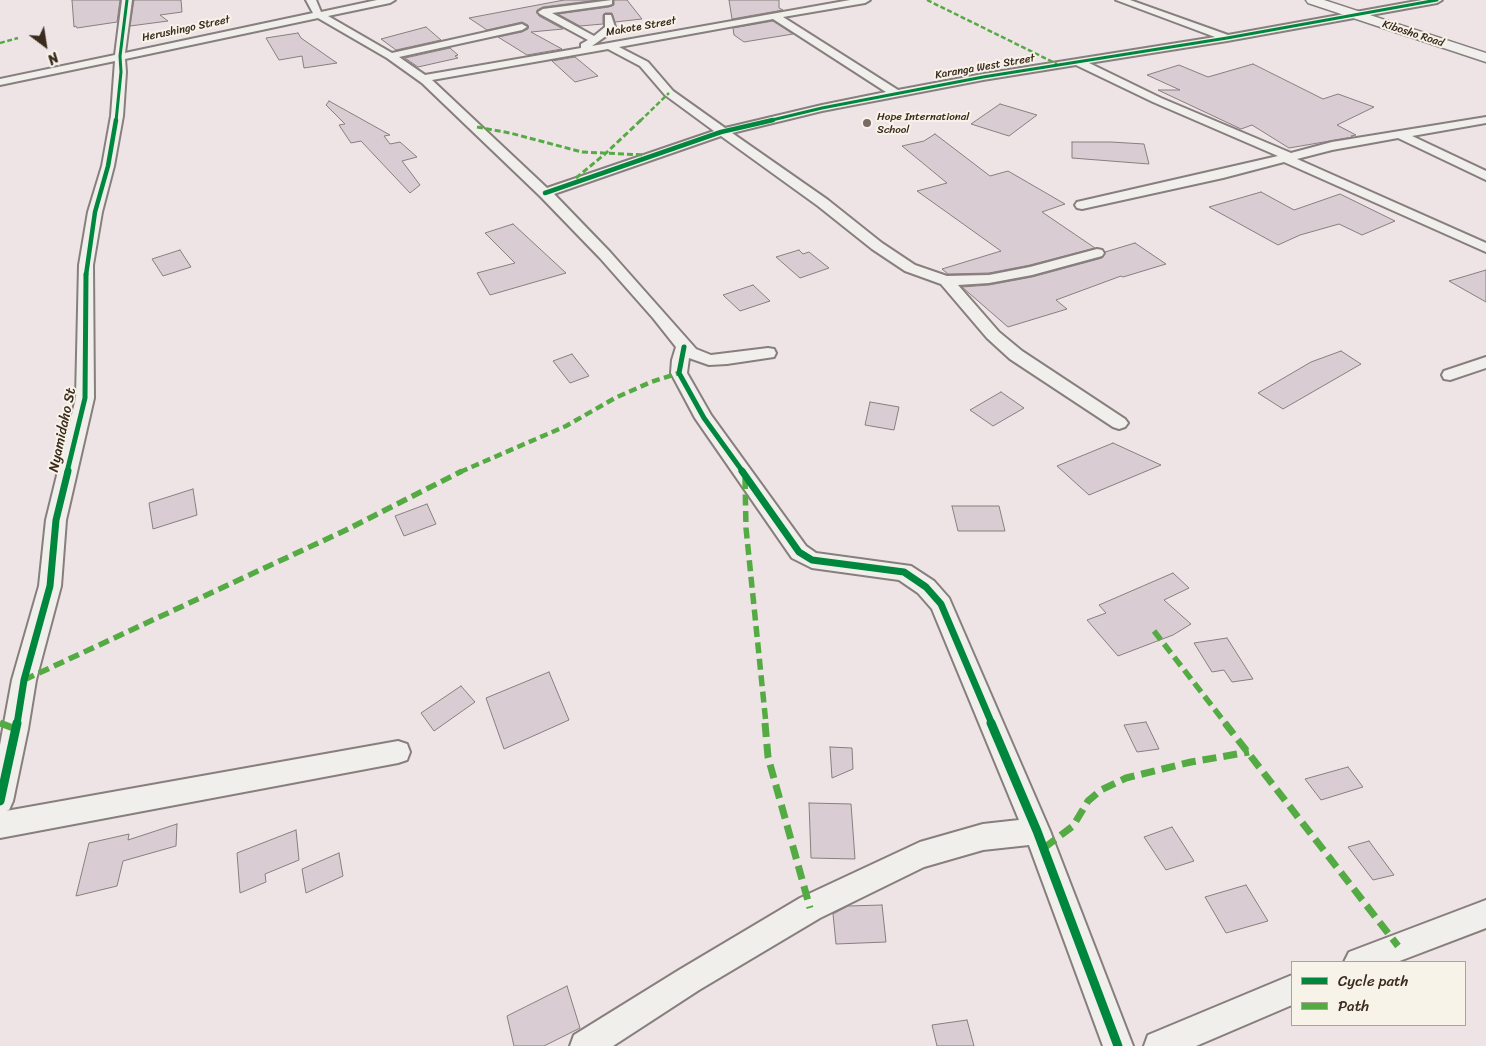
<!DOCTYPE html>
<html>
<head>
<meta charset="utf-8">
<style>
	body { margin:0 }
	#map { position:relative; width:1486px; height:1046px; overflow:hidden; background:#eee4e6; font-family:Sriracha,sans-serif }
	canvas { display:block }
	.legend { position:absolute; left:1291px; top:961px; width:175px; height:65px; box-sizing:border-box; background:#f7f3e8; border:1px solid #aca397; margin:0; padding:6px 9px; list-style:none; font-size:15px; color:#3b2a1e }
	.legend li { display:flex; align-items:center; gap:10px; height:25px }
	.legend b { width:25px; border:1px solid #aca397 }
	.north { position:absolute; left:20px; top:20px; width:50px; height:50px; -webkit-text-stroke:4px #f7f3e8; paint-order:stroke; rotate:149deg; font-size:14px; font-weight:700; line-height:20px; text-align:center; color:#3b2a1e }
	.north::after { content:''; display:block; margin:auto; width:18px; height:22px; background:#3b2a1e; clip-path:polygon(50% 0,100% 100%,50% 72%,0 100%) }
</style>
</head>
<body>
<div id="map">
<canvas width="1486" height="1046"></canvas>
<ul class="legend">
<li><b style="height:6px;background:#00873e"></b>Cycle path</li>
<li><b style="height:6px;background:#55ab43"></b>Path</li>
</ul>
<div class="north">N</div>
</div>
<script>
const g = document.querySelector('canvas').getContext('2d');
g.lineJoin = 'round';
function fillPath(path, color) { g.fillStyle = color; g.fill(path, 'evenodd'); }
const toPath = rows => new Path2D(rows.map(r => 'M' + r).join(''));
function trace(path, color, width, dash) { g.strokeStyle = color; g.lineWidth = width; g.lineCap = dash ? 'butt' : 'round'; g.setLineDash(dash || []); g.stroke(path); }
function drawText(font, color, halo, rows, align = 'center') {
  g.font = font + ' Sriracha,sans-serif'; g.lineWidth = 4; g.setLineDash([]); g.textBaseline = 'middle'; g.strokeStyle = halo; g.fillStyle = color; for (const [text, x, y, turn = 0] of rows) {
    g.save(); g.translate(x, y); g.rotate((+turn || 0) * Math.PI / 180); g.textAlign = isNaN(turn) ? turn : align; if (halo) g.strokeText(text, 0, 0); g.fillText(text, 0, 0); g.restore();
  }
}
const building = toPath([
	[72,0,120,0,117,22,77,28,76,26,74,27,72,0],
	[134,0,181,0,182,12,160,15,168,21,130,26,134,0],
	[564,0,598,0,543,7,537,10,539,16,563,29,531,32,562,49,527,55,498,37,522,32,528,29,528,25,522,22,487,30,469,18,564,0],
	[614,0,627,0,642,19,615,22,612,13,605,13,603,15,603,24,580,26,558,14,609,7,614,5,614,0],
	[729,0,779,0,779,8,783,10,732,19,729,0],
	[773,21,793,34,744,42,734,35,733,28,773,21],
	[426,27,441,40,396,50,381,39,426,27],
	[298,33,301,38,337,63,304,68,302,56,279,60,266,38,298,33],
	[450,48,458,55,455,56,458,58,418,67,405,58,450,48],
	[575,57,598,76,575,82,552,61,575,57],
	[1253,64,1323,99,1338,94,1374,107,1337,125,1356,135,1351,136,1353,137,1289,148,1252,125,1241,129,1158,90,1180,90,1147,75,1179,65,1208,77,1253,64],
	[329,101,390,135,384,136,390,144,400,142,417,157,402,161,420,185,410,193,361,141,351,143,339,125,345,124,326,105,329,101],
	[1000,104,1037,115,1009,136,971,124,1000,104],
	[935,134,990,176,1008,171,1065,204,1042,212,1095,248,1030,265,989,273,948,274,942,269,1001,251,917,191,947,183,902,146,924,141,935,134],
	[1072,142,1111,142,1144,144,1149,164,1072,158,1072,142],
	[1261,192,1294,210,1340,194,1395,221,1362,235,1339,224,1300,235,1278,245,1209,207,1261,192],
	[513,224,566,273,490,295,477,273,515,263,485,233,513,224],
	[1135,243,1166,264,1123,277,1121,276,1056,300,1067,309,1008,327,962,287,989,285,1032,277,1102,258,1105,252,1135,243],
	[180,250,191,267,163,276,152,259,180,250],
	[799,250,803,254,809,252,829,268,800,278,776,257,799,250],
	[1486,270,1486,302,1449,281,1486,270],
	[753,285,770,301,740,311,723,295,753,285],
	[1341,351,1361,364,1283,409,1258,393,1311,362,1341,351],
	[572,354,589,376,570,383,553,361,572,354],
	[1001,392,1024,408,993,426,970,410,1001,392],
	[870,402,899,407,894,430,865,425,870,402],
	[1113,443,1161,465,1089,495,1057,466,1113,443],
	[193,489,197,515,153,529,149,503,193,489],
	[427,504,436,524,404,536,395,516,427,504],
	[952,506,999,506,1005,531,958,531,952,506],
	[1173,573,1189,588,1164,600,1191,624,1173,635,1118,656,1087,620,1106,613,1099,605,1173,573],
	[1227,638,1253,679,1232,682,1224,670,1212,672,1194,643,1227,638],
	[549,672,569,720,504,749,486,698,549,672],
	[461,686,475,702,434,731,421,713,461,686],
	[1146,722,1159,749,1137,752,1124,725,1146,722],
	[830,747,852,748,853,769,832,778,830,747],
	[1348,767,1363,787,1321,800,1305,779,1348,767],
	[809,803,851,804,855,859,811,858,809,803],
	[177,824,176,846,123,861,117,886,76,896,89,843,129,834,128,840,177,824],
	[1172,827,1194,861,1166,870,1144,837,1172,827],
	[296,830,299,860,265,874,266,882,240,893,237,853,296,830],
	[1369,841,1394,875,1373,880,1348,847,1369,841],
	[339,853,343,876,306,893,302,869,339,853],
	[1246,885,1268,921,1226,933,1205,897,1246,885],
	[882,905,886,942,836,944,833,914,848,906,882,905],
	[567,986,580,1028,544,1046,514,1046,507,1016,567,986],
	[967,1020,974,1046,937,1046,932,1025,967,1020]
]);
fillPath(building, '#d9cdd3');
trace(building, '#877f7d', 1);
const street = toPath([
	[122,0,132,0,125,53,313,13,306,0,316,0,321,12,377,0,395,0,390,3,328,16,392,53,522,24,527,27,522,30,399,57,425,75,581,48,581,44,588,40,540,14,538,12,543,9,612,0,612,4,609,5,552,13,594,36,605,27,605,15,611,15,615,27,613,31,592,46,850,0,870,0,865,3,783,17,898,90,983,74,1215,37,1116,0,1130,0,1228,35,1422,0,1442,0,1437,3,1227,41,1089,63,1161,98,1291,153,1332,142,1486,117,1486,123,1412,136,1486,171,1486,180,1398,138,1332,150,1297,159,1486,243,1486,252,1284,162,1223,178,1082,209,1077,208,1075,205,1077,202,1278,156,1153,102,1076,65,983,80,822,111,732,133,828,200,882,243,915,265,947,276,989,275,1030,267,1097,249,1102,250,1104,253,1102,256,1032,275,989,283,958,285,999,332,1022,351,1125,419,1128,423,1125,427,1119,429,1113,427,1010,359,987,338,941,284,905,271,872,249,818,206,721,136,554,194,610,252,696,349,711,355,768,348,774,349,776,353,774,357,727,364,709,365,689,358,687,373,711,415,806,546,816,553,911,566,934,581,949,598,1050,831,1133,1046,1103,1046,1029,845,983,850,924,867,820,918,699,990,613,1046,570,1046,574,1035,679,970,800,898,920,842,983,824,1019,820,932,609,918,593,899,580,812,568,792,558,695,418,671,373,672,360,676,347,653,318,600,258,540,196,422,83,387,58,318,18,125,59,126,72,123,116,114,166,102,212,93,265,94,398,66,520,61,586,36,680,28,729,13,801,9,810,6,811,398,741,407,744,410,752,407,760,398,763,0,838,0,745,12,680,39,586,46,520,76,398,79,265,88,212,102,166,111,116,115,61,0,85,0,79,115,55,122,0],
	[773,19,886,92,822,105,725,128,673,91,648,62,619,47,773,19],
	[608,49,640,66,665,95,714,131,547,188,432,80,608,49],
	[1486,357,1486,368,1450,380,1444,379,1442,375,1444,371,1486,357],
	[1486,900,1486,928,1397,962,1344,962,1349,952,1486,900],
	[1292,975,1292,1005,1196,1046,1144,1046,1148,1035,1292,975]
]);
const secondary = toPath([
	[1306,0,1324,0,1486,53,1486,62,1308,3,1306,0]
]);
trace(street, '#877f7d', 4);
trace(secondary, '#877f7d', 3);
fillPath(street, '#f1efec');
fillPath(secondary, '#f1efec');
trace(toPath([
	[927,0,1057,64],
	[0,43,18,38],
	[640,121,669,93]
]), '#55ab43', 2.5, [5, 2.5]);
trace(toPath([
	[477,127,510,133,582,152,645,155],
	[576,178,605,154,641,120]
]), '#55ab43', 3, [6, 3]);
trace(toPath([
	[460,472,566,426,615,398,651,382,679,373]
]), '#55ab43', 4.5, [8, 4.5]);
trace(toPath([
	[745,478,746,528,766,724],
	[1154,631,1226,724],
	[24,680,346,530,462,471],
	[0,723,3,724]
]), '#55ab43', 5.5, [11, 5.5]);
trace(toPath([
	[0,723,16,729],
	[765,723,768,757,810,908],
	[1225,723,1398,946],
	[1044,848,1073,826,1088,801,1101,790,1126,778,1191,762,1249,752]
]), '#55ab43', 7, [14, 7]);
trace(toPath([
	[116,121,121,72,120,56,127,0],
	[768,121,822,108,983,77,1227,38,1437,0]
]), '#00873e', 3);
trace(toPath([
	[545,193,721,132,773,120],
	[86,275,95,212,108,166,116,120]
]), '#00873e', 4.5);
trace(toPath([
	[684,347,679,373,704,418,743,472],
	[67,472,85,398,86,274]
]), '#00873e', 5);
trace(toPath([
	[742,471,799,552,812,560,904,572,926,587,941,604,992,724],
	[17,724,24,680,50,586,56,520,68,471]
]), '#00873e', 7);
trace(toPath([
	[991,723,1037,831,1118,1046],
	[0,801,17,723]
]), '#00873e', 9);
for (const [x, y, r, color] of [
	[867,123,5,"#7a6b64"]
]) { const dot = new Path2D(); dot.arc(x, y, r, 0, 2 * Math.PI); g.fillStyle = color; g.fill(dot); trace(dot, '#f7f3e8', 2); }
drawText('11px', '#3b2a1e', '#f7f3e8', [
	["Makote Street",641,27,-10],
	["Herushingo Street",186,29,-12],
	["Kibosho Road",1413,34,18],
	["Karanga West Street",985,67,-10]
]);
drawText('11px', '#3b2a1e', '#f7f3e8', [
	["Hope International",877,117],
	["School",877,130]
], 'left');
drawText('14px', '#3b2a1e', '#f7f3e8', [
	["Nyamidaho St",63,430,-78]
]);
</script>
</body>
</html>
